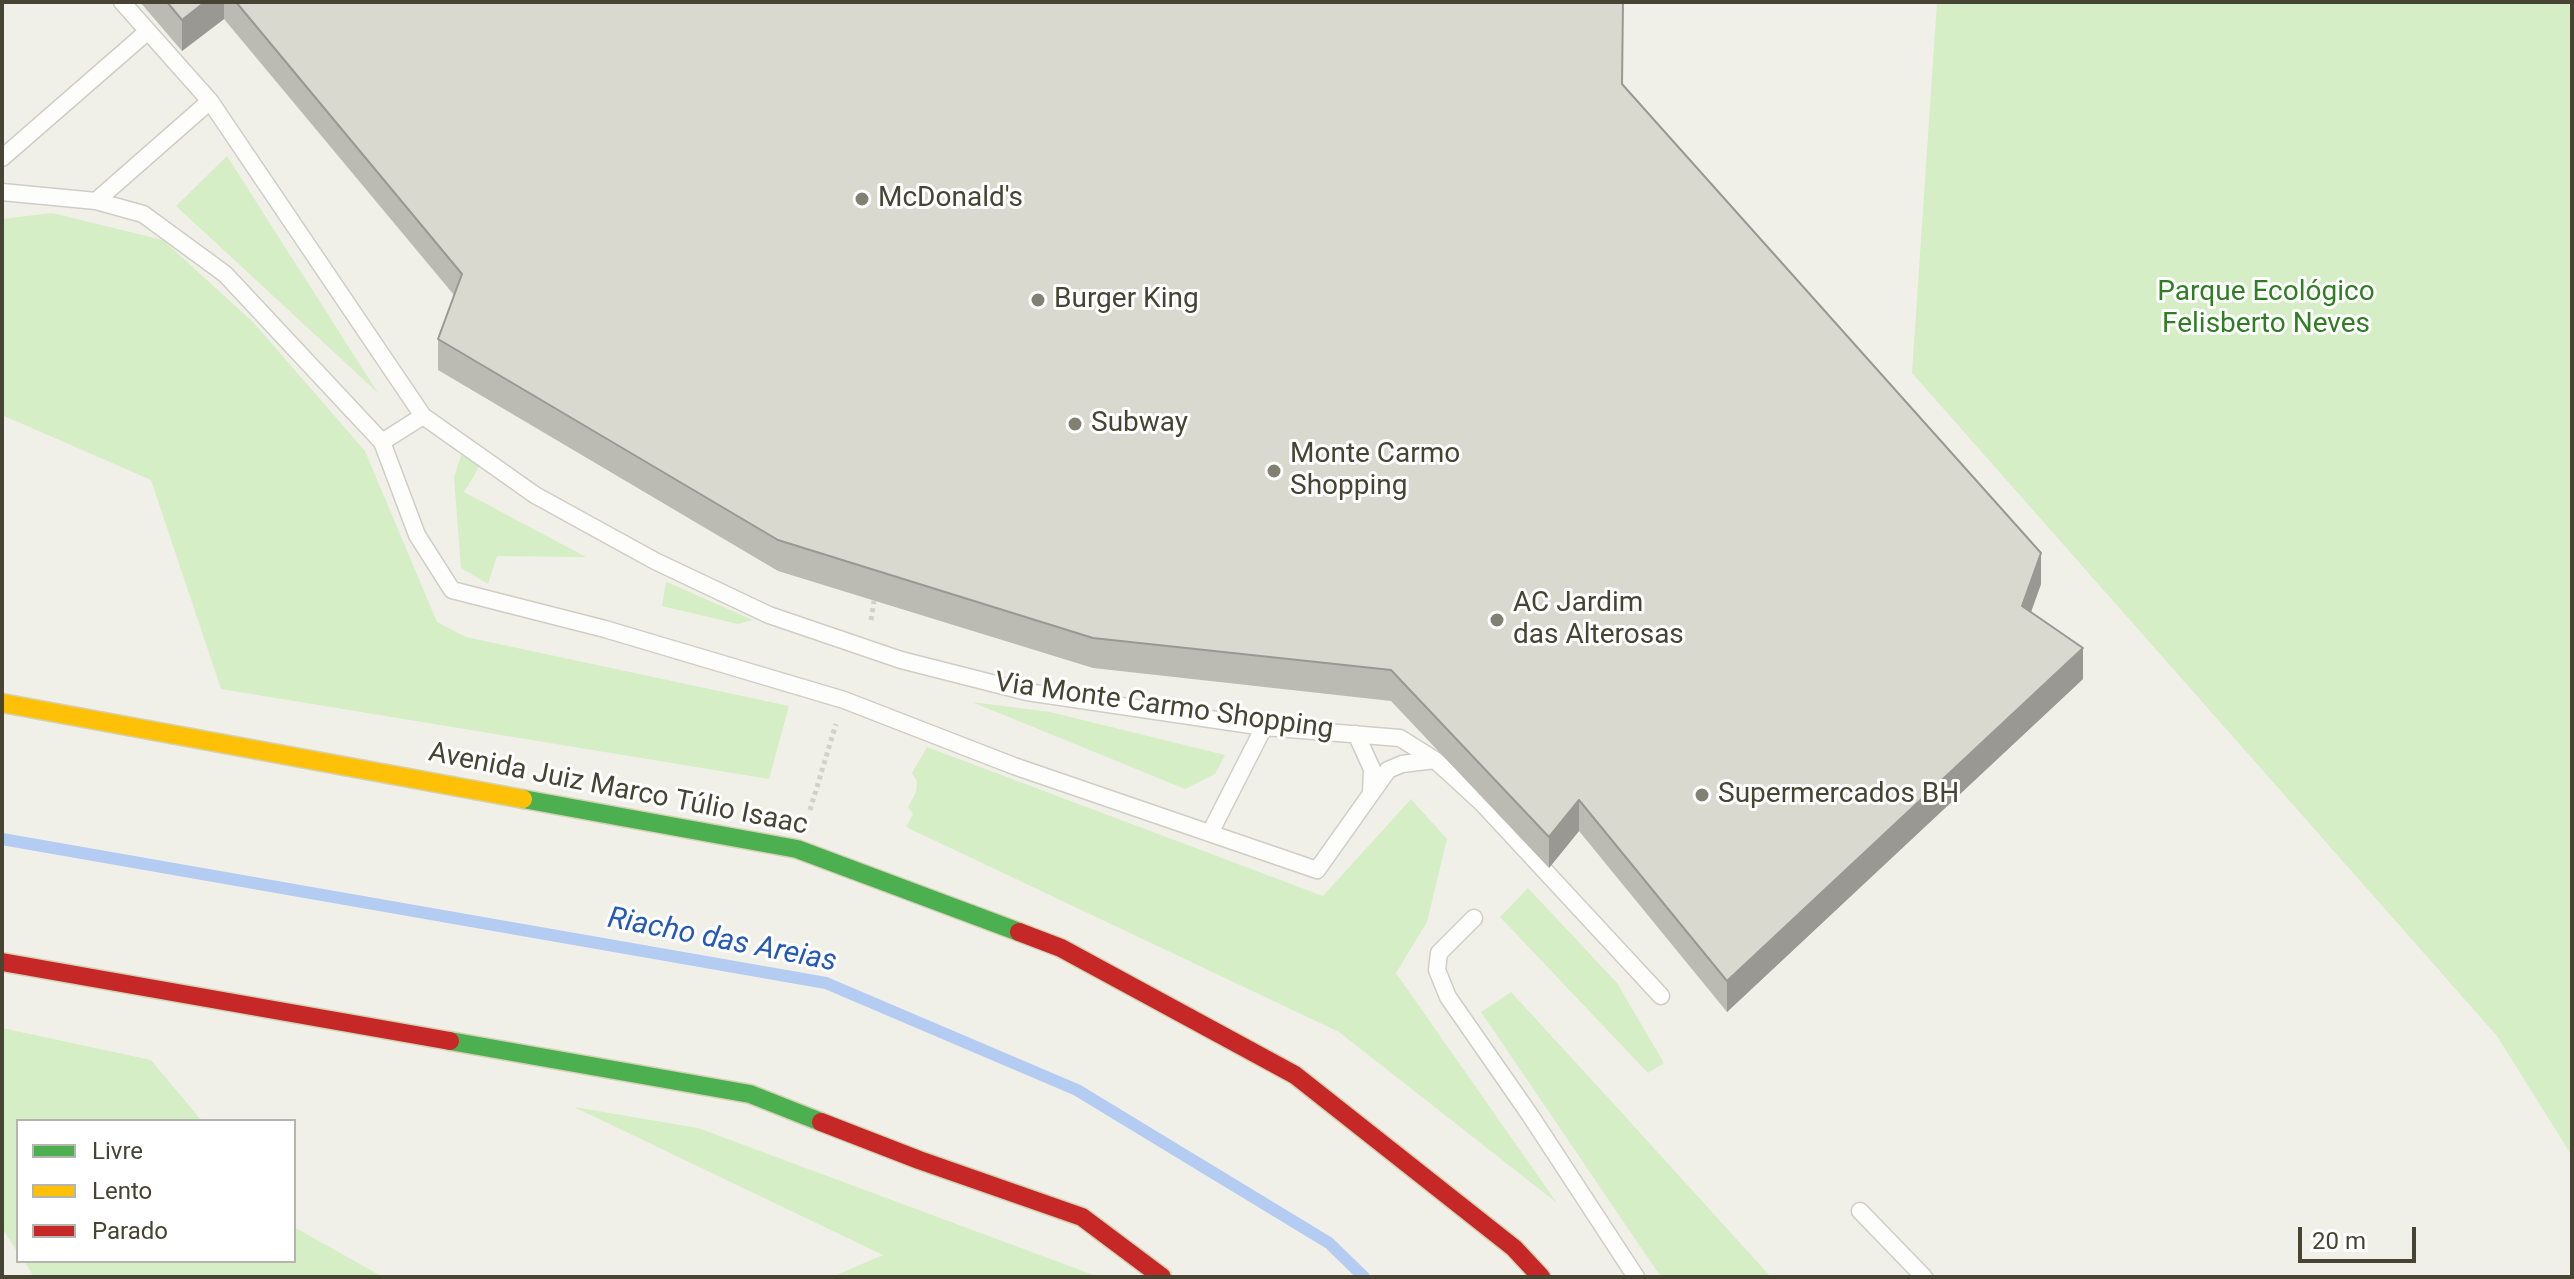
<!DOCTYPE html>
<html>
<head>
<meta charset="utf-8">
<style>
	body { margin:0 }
	#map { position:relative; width:2574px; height:1279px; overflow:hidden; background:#f0f0e8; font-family:Roboto,sans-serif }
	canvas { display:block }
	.frame { position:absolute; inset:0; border:4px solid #474434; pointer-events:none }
	.legend { position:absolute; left:16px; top:1119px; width:280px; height:144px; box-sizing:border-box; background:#fff; border:2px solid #b5b4ae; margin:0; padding:10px 14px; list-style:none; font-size:24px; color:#474434 }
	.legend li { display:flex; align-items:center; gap:16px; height:40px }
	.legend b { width:40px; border:2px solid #b5b4ae }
	.scale { position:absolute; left:2298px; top:1227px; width:118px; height:36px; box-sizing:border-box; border:4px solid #474434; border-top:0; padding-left:10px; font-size:24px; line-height:28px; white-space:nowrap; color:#474434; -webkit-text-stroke:6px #fff; paint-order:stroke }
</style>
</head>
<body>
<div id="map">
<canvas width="2574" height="1279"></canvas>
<div class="frame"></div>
<ul class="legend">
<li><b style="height:10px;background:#4caf50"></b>Livre</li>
<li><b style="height:10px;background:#ffc107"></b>Lento</li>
<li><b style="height:10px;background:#c62828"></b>Parado</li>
</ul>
<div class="scale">20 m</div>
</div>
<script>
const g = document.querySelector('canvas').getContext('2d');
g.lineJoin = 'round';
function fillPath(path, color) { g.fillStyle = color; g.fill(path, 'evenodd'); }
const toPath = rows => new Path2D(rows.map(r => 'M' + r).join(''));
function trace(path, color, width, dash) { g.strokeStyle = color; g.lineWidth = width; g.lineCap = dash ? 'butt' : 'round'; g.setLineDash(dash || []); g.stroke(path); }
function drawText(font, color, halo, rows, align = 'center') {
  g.font = font + ' Roboto,sans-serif'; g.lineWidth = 6; g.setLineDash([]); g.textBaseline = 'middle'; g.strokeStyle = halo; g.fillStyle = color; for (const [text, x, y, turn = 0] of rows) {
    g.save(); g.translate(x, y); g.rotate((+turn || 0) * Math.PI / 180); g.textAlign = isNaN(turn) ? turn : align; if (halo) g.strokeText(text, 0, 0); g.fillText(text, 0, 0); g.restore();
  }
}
fillPath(toPath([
	[1937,2,2572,2,2572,1156,2497,1036,1912,373],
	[227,156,378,393,176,206],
	[52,213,163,240,253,322,365,451,437,622,466,637,789,706,769,779,221,689,151,480,2,415,2,219],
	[462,453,481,464,464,492,586,557,497,556,488,584,461,568,454,477],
	[666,582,667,582,753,620,738,624,662,606],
	[972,702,1050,712,1225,755,1215,774,1185,789],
	[927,747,1323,896,1411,799,1447,839,1427,922,1396,973,1557,1203,1339,1032,906,827,913,814,908,807,916,792,917,781,912,773],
	[1528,888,1617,983,1664,1063,1648,1073,1500,917],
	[1511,992,1612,1102,1771,1277,1661,1277,1481,1012],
	[2,1028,151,1060,202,1121,18,1121,18,1253,2,1228],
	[574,1107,698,1128,1099,1277,832,1277,883,1255],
	[294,1227,383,1277,34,1277,24,1261,294,1261]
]), '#d5eec6');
trace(toPath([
	[2,839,826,983,1077,1090,1329,1243,1364,1277]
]), '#b5ccf2', 12);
const lane = toPath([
	[122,2,210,101,423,416,535,495,655,561,769,615,901,660,1027,692,1264,727,1400,738,1435,760,1482,803,1661,996],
	[2,158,148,31],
	[2,192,96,201,143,214,225,274,382,442,417,535,452,590,605,629,844,700,1014,766,1317,870,1388,770,1402,764,1435,760],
	[96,201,210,101],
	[382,442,423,416],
	[1356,734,1372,769,1371,794],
	[1210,833,1264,727],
	[1474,918,1439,953,1437,970,1448,997,1530,1115,1636,1277],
	[1860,1211,1924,1277]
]);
const fast = toPath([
	[523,799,797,849,1019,932],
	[450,1041,750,1094,821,1122]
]);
const slow = toPath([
	[2,703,523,799]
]);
const jam = toPath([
	[1019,932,1061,948,1295,1075,1514,1248,1541,1277],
	[2,962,450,1041],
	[821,1122,919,1160,1082,1217,1162,1277]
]);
trace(lane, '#cecec6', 19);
trace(fast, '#d4d2b4', 21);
trace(slow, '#d4d2b4', 21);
trace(jam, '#d4d2b4', 21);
trace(toPath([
	[871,620,874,601],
	[810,810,836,724]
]), '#d1d0c9', 5, [4, 4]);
trace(lane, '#fdfdfc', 16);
trace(fast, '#4caf50', 18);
trace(slow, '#ffc107', 18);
trace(jam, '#c62828', 18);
fillPath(toPath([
	[140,2,1623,2,1622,84,2041,584,2031,612,2083,679,1727,1012,1579,831,1549,868,1391,701,1093,668,778,571,438,370,438,339,454,295,224,19,182,51]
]), '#bbbbb3');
fillPath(toPath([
	[205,2,224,2,224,19,182,51,182,20],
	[2041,553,2041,584,2022,637,2022,606],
	[2083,648,2083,679,1727,1012,1727,981],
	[1579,800,1579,831,1549,868,1549,837]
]), '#999892');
const building = toPath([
	[167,2,205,2,182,20,167,2],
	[236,2,1623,2,1622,84,2041,553,2022,606,2083,648,1727,981,1579,800,1549,837,1391,670,1093,638,778,540,438,339,462,274,236,2]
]);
fillPath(building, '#dad9d0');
trace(building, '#999892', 2);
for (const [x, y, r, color] of [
	[862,199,8,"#828073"],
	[1038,300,8,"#828073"],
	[1075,424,8,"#828073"],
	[1274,471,8,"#828073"],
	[1497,620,8,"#828073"],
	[1702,795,8,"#828073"]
]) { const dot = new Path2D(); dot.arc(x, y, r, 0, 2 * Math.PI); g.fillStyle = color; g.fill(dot); trace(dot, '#fff', 3); }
drawText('28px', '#474434', '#fff', [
	["McDonald's",878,199],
	["Burger King",1054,300],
	["Subway",1091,424],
	["Monte Carmo",1290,455],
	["Shopping",1290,487],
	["AC Jardim",1513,604],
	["das Alterosas",1513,636],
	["Supermercados BH",1718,795]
], 'left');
drawText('28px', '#307d23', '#fff', [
	["Parque Ecológico",2266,293],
	["Felisberto Neves",2266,325]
]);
drawText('28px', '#474434', '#fff', [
	["Via Monte Carmo Shopping",1164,707,8],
	["Avenida Juiz Marco Túlio Isaac",618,790,11]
]);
drawText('italic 30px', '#2558bb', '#fff', [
	["Riacho das Areias",722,941,11]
]);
</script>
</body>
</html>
